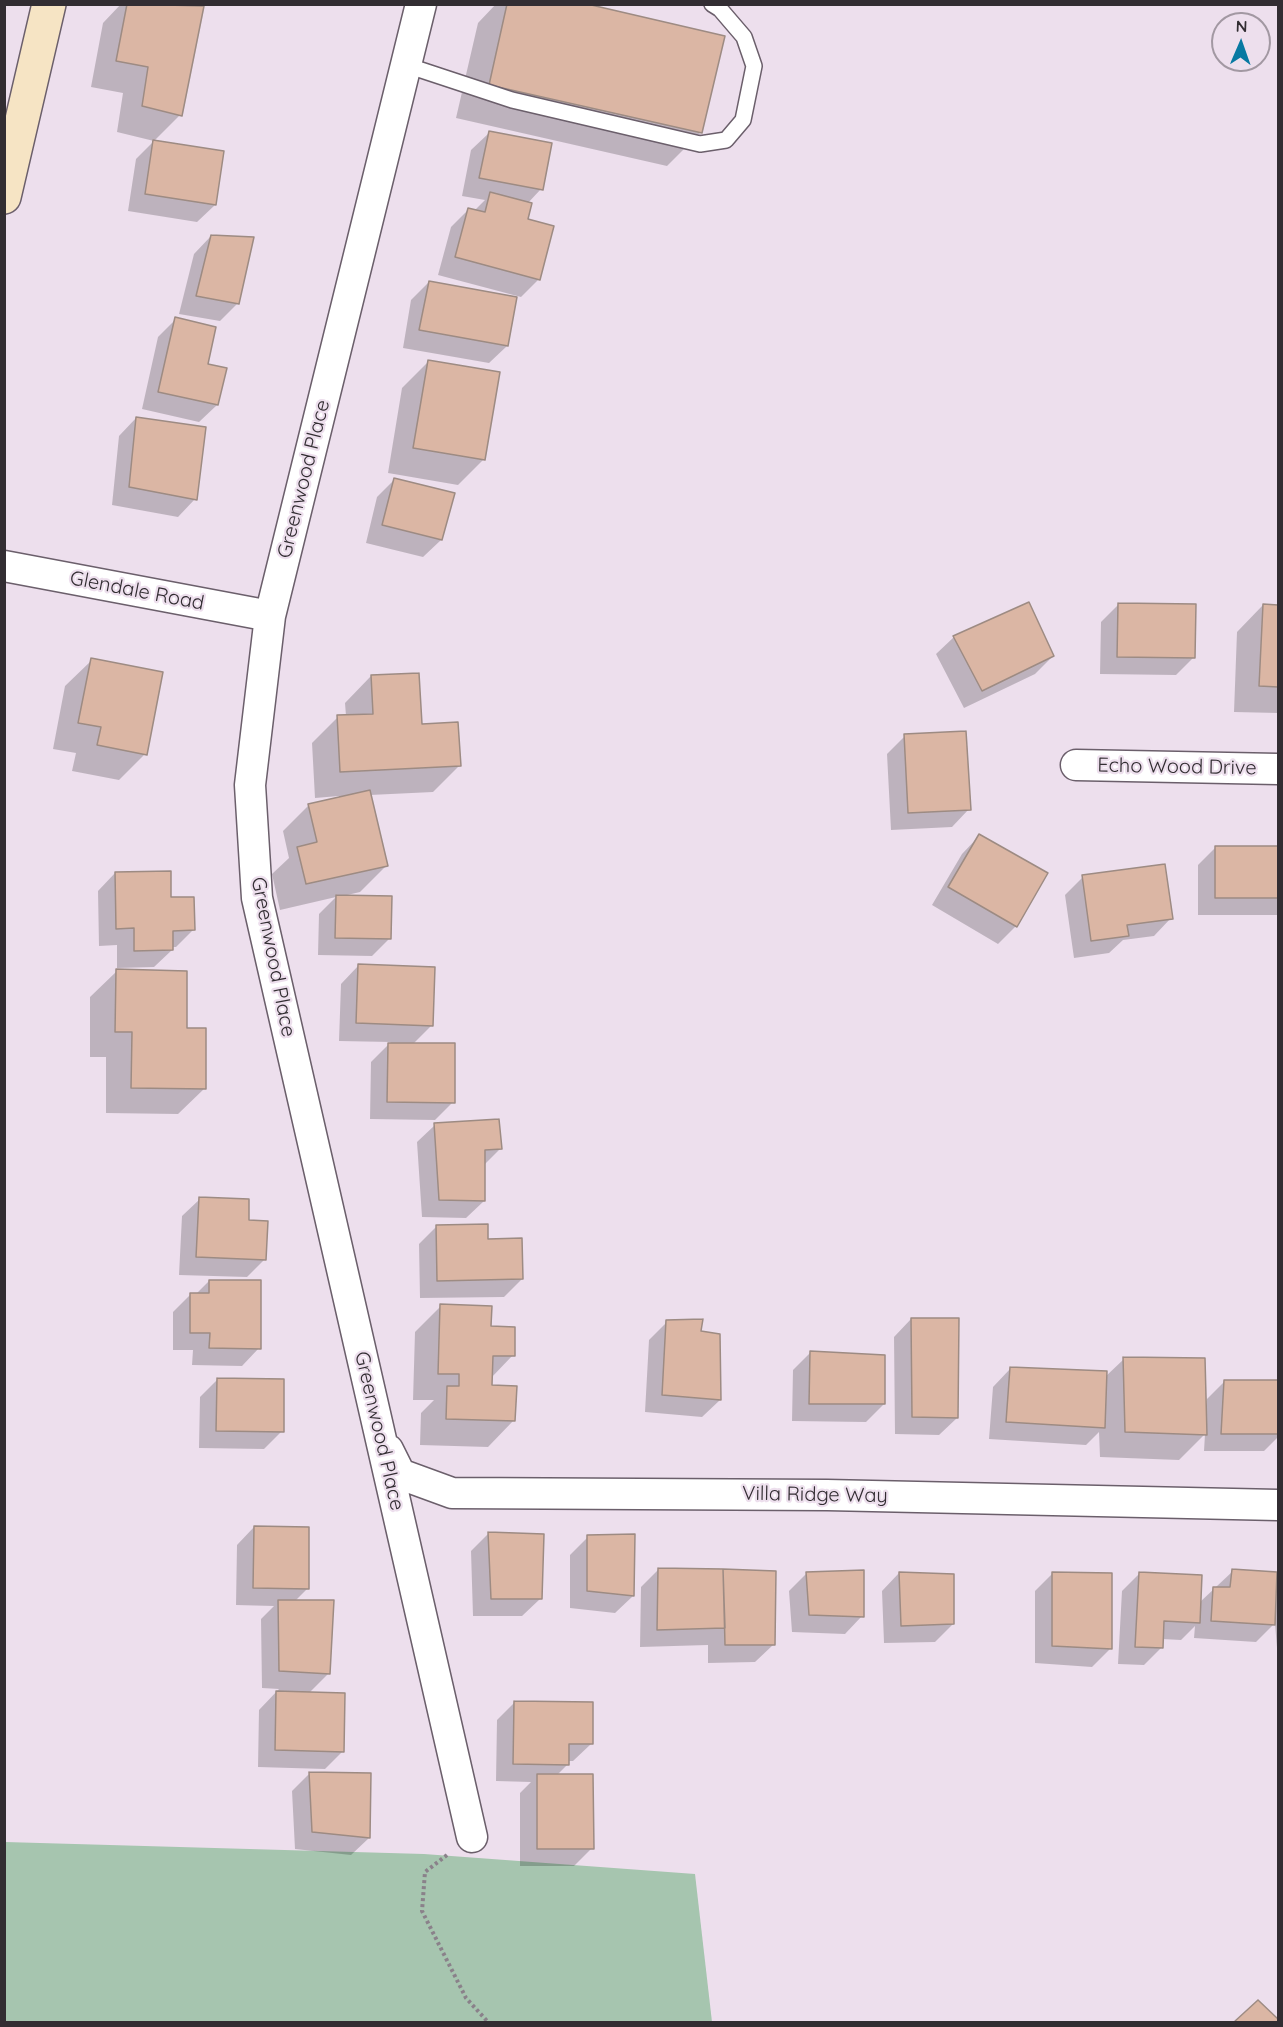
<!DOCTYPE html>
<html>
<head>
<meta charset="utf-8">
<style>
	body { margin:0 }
	#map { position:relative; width:1283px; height:2027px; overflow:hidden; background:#eddfed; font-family:Quicksand,sans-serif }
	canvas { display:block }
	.frame { position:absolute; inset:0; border:6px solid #322d32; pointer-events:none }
	.north { position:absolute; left:1211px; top:12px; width:60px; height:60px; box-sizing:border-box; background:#eddfed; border:2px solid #a298a2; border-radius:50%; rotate:2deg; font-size:16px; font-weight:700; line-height:24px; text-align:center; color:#322d32 }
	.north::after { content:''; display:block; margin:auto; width:21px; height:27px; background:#0879a2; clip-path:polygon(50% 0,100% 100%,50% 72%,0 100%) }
</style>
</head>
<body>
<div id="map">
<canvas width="1283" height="2027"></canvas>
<div class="frame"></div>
<div class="north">N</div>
</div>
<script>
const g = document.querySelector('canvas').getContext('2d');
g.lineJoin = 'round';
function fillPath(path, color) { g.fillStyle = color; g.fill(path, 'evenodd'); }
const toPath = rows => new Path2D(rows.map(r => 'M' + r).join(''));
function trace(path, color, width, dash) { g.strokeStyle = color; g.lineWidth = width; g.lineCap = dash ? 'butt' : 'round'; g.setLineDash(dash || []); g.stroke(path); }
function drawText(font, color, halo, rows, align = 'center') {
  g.font = font + ' Quicksand,sans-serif'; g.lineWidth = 4.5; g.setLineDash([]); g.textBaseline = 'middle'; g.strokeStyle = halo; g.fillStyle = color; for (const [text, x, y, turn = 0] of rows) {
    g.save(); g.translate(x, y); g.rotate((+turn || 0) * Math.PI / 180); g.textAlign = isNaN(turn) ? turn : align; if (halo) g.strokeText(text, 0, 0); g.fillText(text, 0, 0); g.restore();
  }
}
fillPath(toPath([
	[5,1842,424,1854,695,1874,712,2022,5,2022]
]), '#a6c5af');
fillPath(toPath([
	[121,4,186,4,203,7,180,115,154,141,215,205,197,222,128,211,136,159,154,141,117,132,123,93,91,87,103,23],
	[496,4,580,4,701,132,667,166,456,118,478,23],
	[489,133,541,189,527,204,526,220,539,279,521,297,438,275,451,227,469,209,474,211,485,200,462,196,471,150],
	[211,236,238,303,220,321,179,314,194,254],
	[429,282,507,346,489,363,403,348,411,300],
	[176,319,206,365,217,405,199,422,142,409,158,337],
	[428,362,484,459,458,485,388,473,402,388],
	[136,418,195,499,178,517,112,505,119,436],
	[395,479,441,540,423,557,366,543,377,497],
	[1119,604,1194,657,1176,675,1100,674,1101,622],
	[1263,605,1278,606,1278,713,1234,712,1237,632],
	[954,637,1053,656,1035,674,964,708,936,654],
	[92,660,145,754,119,780,72,771,76,753,53,749,65,686],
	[371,676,459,766,433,792,370,795,386,866,360,892,343,896,390,938,372,956,318,955,319,914,336,897,280,910,272,874,289,858,283,831,309,805,339,798,339,796,315,798,312,743,338,717,346,716,345,703],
	[905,736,969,809,952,827,891,830,887,754],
	[979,836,1016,926,998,944,932,905,962,854],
	[1216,847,1278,848,1277,915,1198,915,1198,865],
	[115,873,169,898,193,930,176,947,172,947,172,950,154,967,117,968,117,945,99,946,98,891],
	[1083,877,1171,918,1154,936,1123,940,1109,953,1074,958,1065,895],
	[358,966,432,1025,412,1045,453,1102,435,1120,370,1119,371,1062,391,1042,339,1041,341,984],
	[117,971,185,1030,205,1088,178,1114,106,1113,106,1057,90,1057,90,997],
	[435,1125,500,1149,484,1165,484,1201,466,1218,422,1217,417,1142],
	[200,1199,264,1260,247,1277,179,1275,182,1216],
	[437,1226,487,1240,522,1279,504,1297,420,1298,419,1244],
	[209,1281,259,1348,242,1366,192,1365,193,1350,173,1350,173,1312,191,1294,196,1294],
	[441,1306,490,1328,513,1355,491,1378,490,1387,514,1420,488,1447,420,1445,421,1413,434,1400,413,1400,415,1332],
	[911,1319,957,1418,939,1435,895,1434,894,1337],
	[667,1322,699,1332,720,1400,702,1417,645,1412,649,1340],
	[811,1352,884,1404,866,1422,792,1421,793,1370],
	[1124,1359,1205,1406,1207,1406,1207,1399,1225,1381,1278,1382,1278,1437,1264,1451,1204,1451,1205,1434,1179,1460,1100,1457,1099,1432,1086,1445,989,1439,993,1387,1010,1369,1105,1377],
	[218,1379,282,1431,264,1449,199,1448,200,1397],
	[254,1527,308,1588,295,1601,328,1674,309,1693,342,1752,325,1769,258,1767,259,1710,279,1689,262,1688,261,1619,274,1606,236,1605,237,1545],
	[489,1533,540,1599,522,1616,473,1616,471,1551],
	[588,1537,633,1596,615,1613,570,1608,570,1555],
	[658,1570,773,1645,755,1662,708,1663,708,1645,640,1647,641,1587],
	[1233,1571,1275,1591,1278,1588,1278,1648,1277,1648,1275,1623,1256,1642,1194,1638,1195,1626,1181,1640,1162,1639,1161,1648,1144,1665,1118,1664,1122,1591,1140,1573,1199,1603],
	[807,1573,862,1616,845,1634,792,1632,789,1591],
	[899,1573,953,1624,935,1642,884,1643,882,1591],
	[1052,1574,1110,1649,1092,1667,1035,1663,1035,1591],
	[515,1702,591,1744,573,1761,568,1761,568,1764,557,1775,592,1848,574,1866,520,1866,520,1793,531,1782,496,1781,497,1720],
	[309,1774,369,1838,351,1855,295,1849,292,1791],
	[1258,2002,1278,2022,1236,2022]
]), '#0003');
const building = toPath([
	[127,4,204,6,182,116,142,106,148,67,116,61,127,4],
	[507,4,587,4,725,36,702,133,489,85,507,4],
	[489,131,552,143,543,190,479,178,489,131],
	[153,140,224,151,216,205,145,194,153,140],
	[490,192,532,203,528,219,554,226,540,280,455,257,468,208,485,212,490,192],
	[211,235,254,237,239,304,196,296,211,235],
	[429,281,517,297,508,346,419,330,429,281],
	[175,317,216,327,208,364,227,368,218,405,158,392,175,317],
	[428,360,500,372,485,460,413,448,428,360],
	[136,417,206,427,197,500,129,487,136,417],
	[394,478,455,493,442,540,382,525,394,478],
	[1029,602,1054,656,982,691,953,636,1029,602],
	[1118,603,1196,604,1195,658,1117,657,1118,603],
	[1263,604,1278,605,1278,687,1259,686,1263,604],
	[91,658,163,672,147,755,97,745,101,727,78,723,91,658],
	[419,673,422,724,458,722,461,766,340,772,337,715,373,714,371,675,419,673],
	[966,731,971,810,908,813,904,734,966,731],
	[370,790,388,866,306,884,297,847,317,842,308,804,370,790],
	[979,834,1048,873,1017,927,948,887,979,834],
	[1215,846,1278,846,1278,898,1215,898,1215,846],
	[1165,864,1173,919,1127,925,1129,936,1091,941,1082,875,1165,864],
	[171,871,171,897,194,897,195,930,173,931,173,950,134,951,134,928,116,929,115,872,171,871],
	[336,895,392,896,391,939,335,938,336,895],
	[358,964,435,967,433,1026,356,1023,358,964],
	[116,969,187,971,187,1028,206,1028,206,1089,131,1088,132,1032,115,1032,116,969],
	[388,1043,455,1043,455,1103,387,1102,388,1043],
	[499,1119,502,1149,485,1150,485,1201,439,1200,434,1123,499,1119],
	[199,1197,249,1199,249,1220,268,1221,266,1260,196,1257,199,1197],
	[488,1224,488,1239,522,1238,523,1279,437,1281,436,1225,488,1224],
	[209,1280,261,1280,261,1349,209,1348,210,1333,190,1333,190,1293,209,1293,209,1280],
	[440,1304,492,1306,491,1326,515,1327,515,1356,493,1356,492,1385,517,1386,515,1421,446,1419,447,1386,459,1386,459,1374,438,1374,440,1304],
	[911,1318,959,1318,958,1418,912,1417,911,1318],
	[703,1319,701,1331,720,1334,721,1400,662,1395,666,1320,703,1319],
	[810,1351,885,1355,885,1404,809,1404,810,1351],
	[1123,1357,1205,1358,1207,1435,1125,1432,1123,1357],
	[1010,1367,1107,1371,1105,1428,1006,1422,1010,1367],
	[217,1378,284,1379,284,1432,216,1431,217,1378],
	[1224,1380,1278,1380,1278,1434,1221,1434,1224,1380],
	[254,1526,309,1527,309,1589,253,1588,254,1526],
	[488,1532,544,1534,542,1599,491,1599,488,1532],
	[635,1534,634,1596,587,1591,587,1535,635,1534],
	[658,1568,723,1569,725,1628,657,1630,658,1568],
	[723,1569,776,1571,775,1645,725,1645,723,1569],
	[1232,1569,1277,1572,1275,1625,1211,1621,1213,1587,1230,1587,1232,1569],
	[864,1570,864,1617,809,1615,806,1572,864,1570],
	[899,1572,954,1574,954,1624,901,1626,899,1572],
	[1052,1572,1112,1573,1112,1649,1052,1646,1052,1572],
	[1139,1572,1202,1575,1200,1623,1164,1621,1163,1648,1135,1647,1139,1572],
	[278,1600,334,1600,330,1674,279,1671,278,1600],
	[276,1691,345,1693,344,1752,275,1750,276,1691],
	[514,1701,593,1702,593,1744,569,1744,569,1765,513,1764,514,1701],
	[309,1772,371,1773,370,1838,312,1832,309,1772],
	[537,1774,593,1774,594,1849,537,1849,537,1774],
	[1258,2000,1278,2019,1278,2022,1234,2022,1258,2000]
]);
fillPath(building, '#dbb6a4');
trace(building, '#9d8b83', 1.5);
const lane = toPath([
	[406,65,512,100,700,144,726,140,743,120,754,66,744,37,720,9,712,4]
]);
const street = toPath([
	[421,4,270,616,250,785,257,898,472,1837],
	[4,566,270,616],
	[1076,765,1278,769],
	[388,1450,400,1474,452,1493,827,1495,1278,1505]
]);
const secondary = toPath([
	[4,197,49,4]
]);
trace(lane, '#6b5f6b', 18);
trace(street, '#6b5f6b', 33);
trace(secondary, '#6b5f6b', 36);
trace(toPath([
	[447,1855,425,1872,422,1911,466,1998,488,2022]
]), '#8a818a', 4, [3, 3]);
trace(lane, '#fff', 15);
trace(street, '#fff', 30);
trace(secondary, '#f6e4c4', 33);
drawText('20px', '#322d32', '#eddfed', [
	["Greenwood Place",304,479,-76],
	["Glendale Road",137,591,11],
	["Echo Wood Drive",1177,767,1],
	["Greenwood Place",273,957,79],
	["Greenwood Place",379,1431,77],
	["Villa Ridge Way",815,1495,1]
]);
</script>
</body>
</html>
